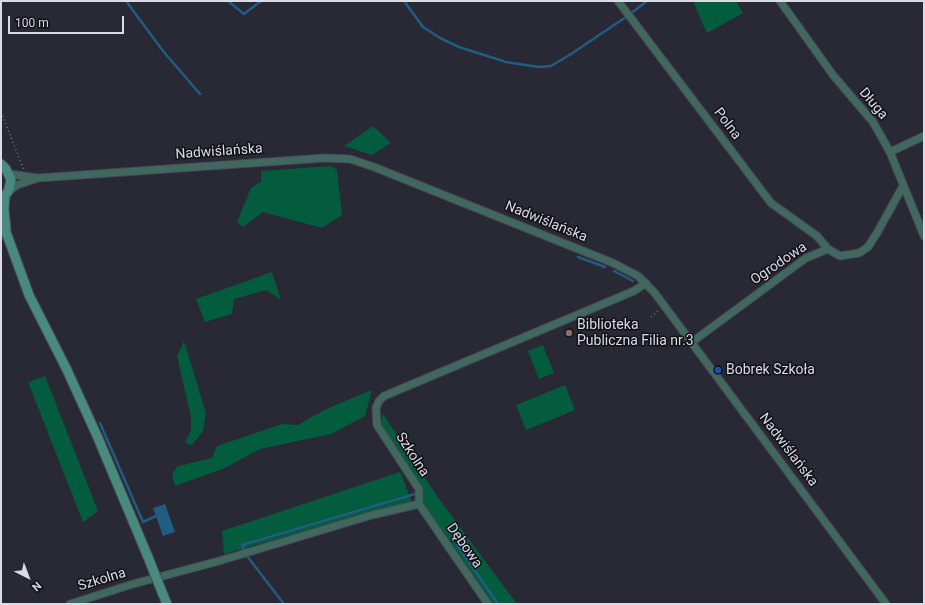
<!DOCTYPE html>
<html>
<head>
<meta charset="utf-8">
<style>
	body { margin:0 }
	#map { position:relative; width:925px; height:605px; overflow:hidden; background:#292835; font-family:Roboto,sans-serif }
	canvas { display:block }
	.frame { position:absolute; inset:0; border:2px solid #dcdbe5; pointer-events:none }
	.north { position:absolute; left:8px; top:557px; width:40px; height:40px; -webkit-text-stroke:3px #121118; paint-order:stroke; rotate:138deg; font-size:11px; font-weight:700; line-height:16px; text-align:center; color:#dcdbe5 }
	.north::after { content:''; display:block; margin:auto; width:14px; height:18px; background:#dcdbe5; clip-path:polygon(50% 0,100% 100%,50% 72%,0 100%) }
	.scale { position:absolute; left:8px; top:16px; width:116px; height:18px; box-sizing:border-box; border:2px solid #dcdbe5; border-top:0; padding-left:5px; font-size:12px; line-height:14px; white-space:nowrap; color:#dcdbe5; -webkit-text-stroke:3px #121118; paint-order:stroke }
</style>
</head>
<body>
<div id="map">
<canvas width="925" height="605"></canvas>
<div class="frame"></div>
<div class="north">N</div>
<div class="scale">100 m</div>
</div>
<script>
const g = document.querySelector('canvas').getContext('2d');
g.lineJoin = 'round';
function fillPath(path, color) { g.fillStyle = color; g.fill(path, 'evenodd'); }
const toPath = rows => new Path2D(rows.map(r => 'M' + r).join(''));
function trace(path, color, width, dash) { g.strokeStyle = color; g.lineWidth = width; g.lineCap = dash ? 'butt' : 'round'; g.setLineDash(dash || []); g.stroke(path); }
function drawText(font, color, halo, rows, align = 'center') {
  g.font = font + ' Roboto,sans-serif'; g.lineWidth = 3; g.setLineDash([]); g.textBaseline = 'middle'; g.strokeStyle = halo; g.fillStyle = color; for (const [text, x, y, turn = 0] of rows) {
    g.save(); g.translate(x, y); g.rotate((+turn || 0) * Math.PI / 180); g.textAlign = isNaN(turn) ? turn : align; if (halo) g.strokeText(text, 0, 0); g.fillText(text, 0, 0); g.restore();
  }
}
fillPath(toPath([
	[693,1,736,1,743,13,707,33],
	[373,126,391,143,372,155,344,146],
	[331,166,337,170,342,215,322,228,263,212,243,227,237,222,251,188,261,182,261,171],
	[272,272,281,300,266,290,234,299,232,314,205,322,196,299],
	[184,341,206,413,203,431,192,445,185,443,191,431,191,417,177,356],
	[543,345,554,373,539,379,528,351],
	[45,376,98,511,83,522,28,382],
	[565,385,575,410,526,430,516,405],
	[372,390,365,416,331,434,260,449,225,468,175,486,172,474,178,466,212,458,217,446,282,424,298,425,326,409],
	[383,414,439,499,517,604,492,604,422,504,422,489,380,423],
	[400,472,412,502,371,512,224,554,222,531]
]), '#045c3e');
fillPath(toPath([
	[165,504,175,532,163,536,153,508]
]), '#215c81');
trace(toPath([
	[126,1,163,51,200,94],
	[228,1,244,14,261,1],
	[404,1,423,27,440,38,459,47,506,62,539,67,551,66,571,54,626,17,647,1],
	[578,257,605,267],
	[614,271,633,281],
	[100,423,143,522,156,516],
	[457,545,498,604],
	[244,550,242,545,415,494],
	[247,556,284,604]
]), '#215c81', 2.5);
const minor = toPath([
	[618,1,771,203,817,236,828,249,840,256,859,253,868,247,877,233,903,186],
	[780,1,833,75,873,122,890,152,924,236],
	[890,152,924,136],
	[9,174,38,178,324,158,350,159,374,167,613,263,638,276,654,292,886,604],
	[8,192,17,185,35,179],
	[692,342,806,258,828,249],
	[419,504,419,489,377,425,376,408,379,401,384,396,634,291,646,283],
	[419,504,488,604],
	[70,604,133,584,219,561,372,515,419,504]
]);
const secondary = toPath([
	[1,164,6,169,11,180,8,192,1,198],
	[5,196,4,209,6,229],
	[1,223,6,232,29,295,67,370,98,438,148,557],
	[162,592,167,604]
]);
trace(minor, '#464551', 9);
trace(secondary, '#464551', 11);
trace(toPath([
	[1,112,24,170],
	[651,317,658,311]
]), '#7a7985', 1.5, [1, 3]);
trace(minor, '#40685f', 7);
trace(secondary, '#488b7d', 9);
const secondaryBridge = toPath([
	[148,557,162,592]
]);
trace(secondaryBridge, '#464551', 11, []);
trace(secondaryBridge, '#488b7d', 9);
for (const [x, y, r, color] of [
	[569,333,4,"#8d6e63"],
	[718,370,4,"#1a4fb4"]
]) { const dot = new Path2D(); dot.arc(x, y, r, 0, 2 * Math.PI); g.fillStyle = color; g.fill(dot); trace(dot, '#121118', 1.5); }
drawText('14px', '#dcdbe5', '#121118', [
	["Długa",873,104,50],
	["Polna",727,124,53],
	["Nadwiślańska",219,152,-4],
	["Nadwiślańska",546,222,22],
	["Ogrodowa",779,264,-34],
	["Nadwiślańska",788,450,53],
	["Szkolna",412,455,57],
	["Dębowa",464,546,55],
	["Szkolna",102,580,-17]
]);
drawText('14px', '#dcdbe5', '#121118', [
	["Biblioteka",577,325],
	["Publiczna Filia nr.3",577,341],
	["Bobrek Szkoła",726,370]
], 'left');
</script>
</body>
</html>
